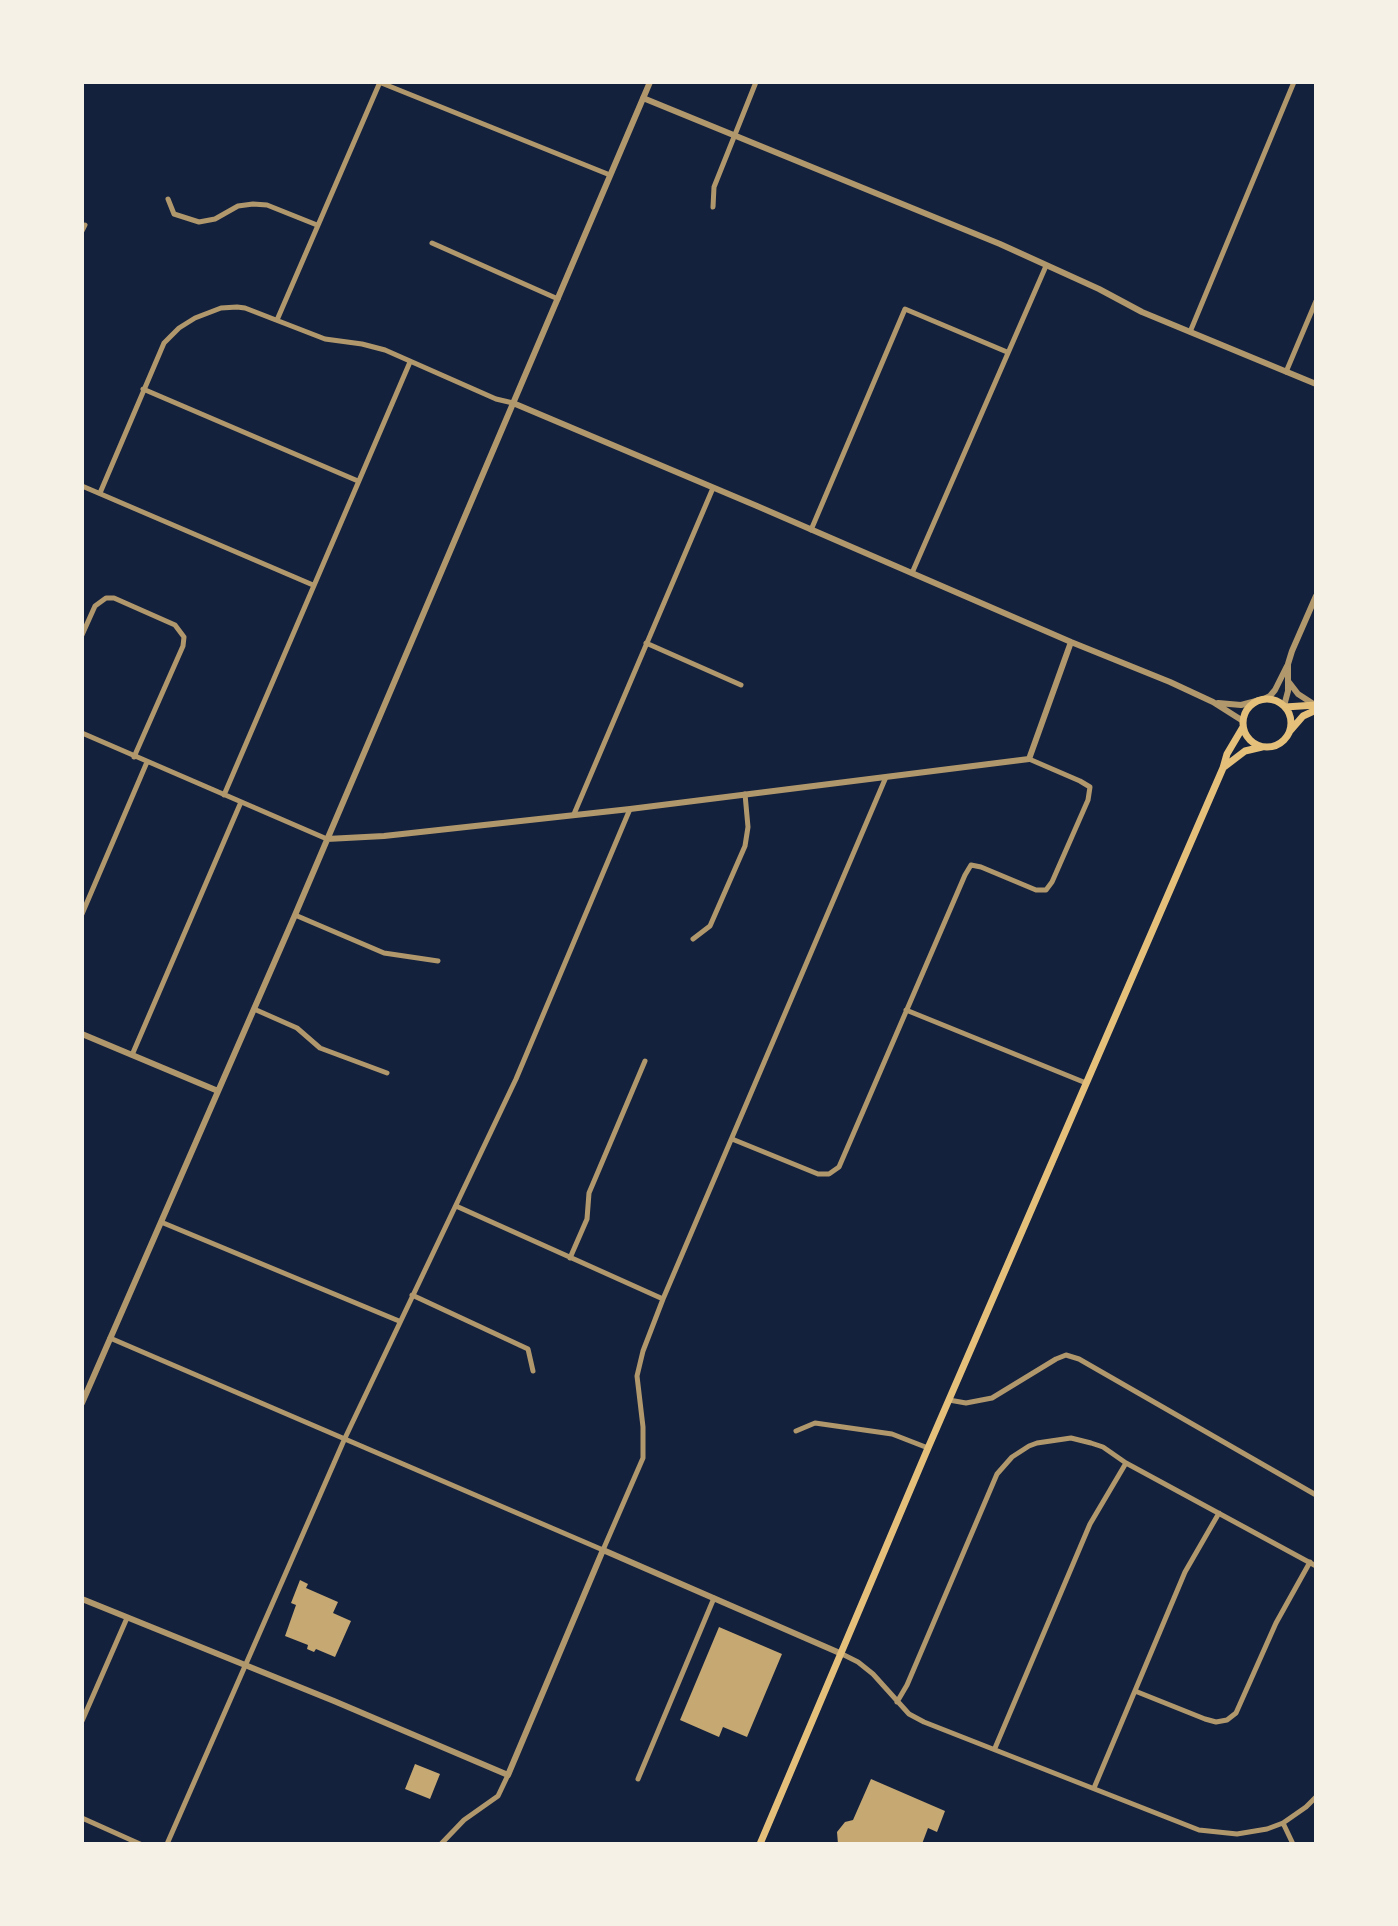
<!DOCTYPE html>
<html>
<head>
<meta charset="utf-8">
<style>
	body { margin:0 }
	#map { position:relative; width:1398px; height:1926px; overflow:hidden; background:#14213d; font-family:Lato,sans-serif }
	canvas { display:block }
	.frame { position:absolute; inset:0; border:84px solid #f6f1e7; pointer-events:none }
</style>
</head>
<body>
<div id="map">
<canvas width="1398" height="1926"></canvas>
<div class="frame"></div>
</div>
<script>
const g = document.querySelector('canvas').getContext('2d');
g.lineJoin = 'round';
function fillPath(path, color) { g.fillStyle = color; g.fill(path, 'evenodd'); }
const toPath = rows => new Path2D(rows.map(r => 'M' + r).join(''));
function trace(path, color, width, dash) { g.strokeStyle = color; g.lineWidth = width; g.lineCap = dash ? 'butt' : 'round'; g.setLineDash(dash || []); g.stroke(path); }
fillPath(toPath([
	[300,1580,308,1584,306,1588,338,1602,333,1613,351,1621,335,1657,316,1649,314,1652,307,1649,308,1645,285,1636,296,1605,291,1603],
	[719,1627,782,1654,747,1737,723,1727,719,1737,680,1720],
	[415,1764,440,1774,430,1799,405,1789],
	[871,1779,945,1811,937,1832,928,1828,922,1844,838,1844,837,1832,845,1822,853,1820]
]), '#c6a872');
trace(toPath([
	[379,82,610,175],
	[168,199,174,214,199,222,215,219,238,206,253,204,267,205,317,225],
	[713,207,714,187,756,82],
	[82,231,85,225],
	[432,243,558,299],
	[277,320,380,82],
	[1190,332,1294,82],
	[1286,372,1316,301],
	[143,389,358,481],
	[82,486,313,585],
	[100,493,164,343,179,328,195,318,221,308,237,307,245,308,325,339,362,344,385,350,496,399,513,403],
	[811,530,905,309,1007,352],
	[912,573,1046,266],
	[82,635,95,606,106,598,114,598,175,625,184,637,183,646,134,757],
	[646,643,741,685],
	[82,733,327,839],
	[224,795,410,362],
	[574,814,713,488],
	[82,914,147,762],
	[295,915,384,953,438,961],
	[693,939,710,926,745,846,748,827,745,794],
	[254,1009,297,1028,320,1048,387,1073],
	[906,1010,1086,1083],
	[132,1055,241,802],
	[732,1139,818,1174,829,1174,839,1167,965,875,971,865,981,867,1036,890,1046,890,1052,882,1088,800,1090,787,1080,781,1029,759],
	[456,1206,663,1299],
	[161,1222,399,1321],
	[570,1258,587,1219,589,1193,645,1061],
	[412,1295,528,1349,533,1371],
	[110,1338,603,1550,643,1458,643,1427,637,1376,643,1351,663,1299,886,777],
	[949,1400,966,1403,992,1398,1056,1359,1066,1355,1079,1359,1316,1495],
	[796,1431,815,1423,892,1434,928,1448],
	[842,1654,858,1662,873,1674,909,1714,924,1722,1199,1830,1237,1834,1267,1829,1283,1823,1306,1807,1316,1797],
	[1135,1691,1205,1719,1216,1722,1227,1720,1236,1713,1276,1623,1310,1562],
	[897,1702,907,1685,997,1474,1012,1457,1029,1446,1037,1443,1071,1438,1091,1443,1103,1447,1126,1463,1316,1566],
	[82,1721,127,1618],
	[995,1748,1090,1524,1126,1463],
	[638,1779,714,1598],
	[1094,1788,1185,1572,1219,1513],
	[82,1818,140,1844],
	[1283,1823,1293,1844],
	[167,1844,345,1438,516,1079,630,809],
	[441,1844,464,1820,498,1796,508,1775]
]), '#b1986c', 5);
trace(toPath([
	[643,98,1000,244,1099,289,1142,312,1316,384],
	[513,403,757,506,1071,642,1170,682,1213,702,1243,721],
	[1288,681,1298,694,1315,705],
	[1264,699,1270,696,1275,690,1287,666],
	[1218,703,1241,705,1260,700],
	[1284,706,1288,691,1288,664,1292,651,1316,596],
	[327,839,384,836,630,809,1029,759,1071,642],
	[82,1034,218,1091],
	[82,1403,295,915,650,82],
	[82,1599,334,1701,508,1775,603,1550,842,1654]
]), '#b1986c', 6);
trace(toPath([
	'1243 723a24 24 0 1 1 48 0a24 24 0 1 1-48 0Z',
	[1285,707,1316,705],
	[1290,731,1303,716,1316,710],
	[1224,767,1245,751,1262,747],
	[760,1844,928,1448,1223,768,1227,754,1243,727]
]), '#e5c07b', 7);
</script>
</body>
</html>
